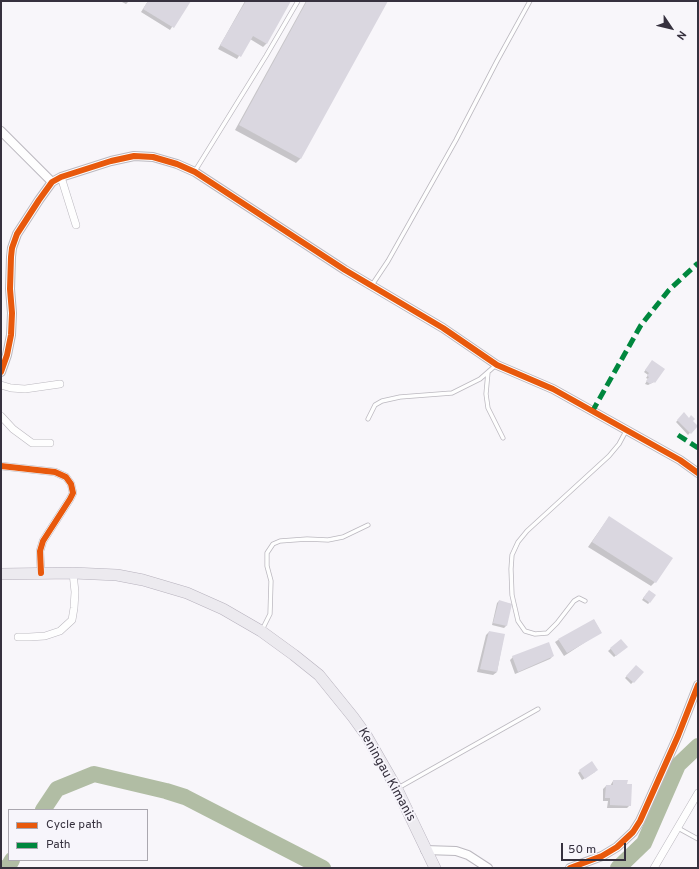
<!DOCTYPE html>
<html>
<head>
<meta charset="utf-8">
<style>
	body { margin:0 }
	#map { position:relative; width:699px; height:869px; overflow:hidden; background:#f8f6fa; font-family:Overpass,sans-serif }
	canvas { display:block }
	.frame { position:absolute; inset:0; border:2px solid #36313e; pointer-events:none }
	.legend { position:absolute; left:8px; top:809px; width:140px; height:52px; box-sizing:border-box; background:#f7f5fb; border:1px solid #aaa7af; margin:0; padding:5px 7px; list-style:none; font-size:12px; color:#36313e }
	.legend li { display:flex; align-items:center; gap:8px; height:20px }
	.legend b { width:20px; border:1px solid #aaa7af }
	.north { position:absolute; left:651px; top:8px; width:40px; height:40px; -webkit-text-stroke:3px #f7f5fb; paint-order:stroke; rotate:125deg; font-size:11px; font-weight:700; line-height:16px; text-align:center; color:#36313e }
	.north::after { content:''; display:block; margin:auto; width:14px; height:18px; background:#36313e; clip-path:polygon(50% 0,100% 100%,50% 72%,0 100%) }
	.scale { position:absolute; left:561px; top:843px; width:65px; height:18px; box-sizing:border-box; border:2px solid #36313e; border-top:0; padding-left:5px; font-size:12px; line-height:14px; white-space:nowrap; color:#36313e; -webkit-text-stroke:3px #f7f5fb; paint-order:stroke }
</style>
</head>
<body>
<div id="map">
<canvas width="699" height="869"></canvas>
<div class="frame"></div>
<ul class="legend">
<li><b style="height:5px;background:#e8590c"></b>Cycle path</li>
<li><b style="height:5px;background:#00873e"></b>Path</li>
</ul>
<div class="north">N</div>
<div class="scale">50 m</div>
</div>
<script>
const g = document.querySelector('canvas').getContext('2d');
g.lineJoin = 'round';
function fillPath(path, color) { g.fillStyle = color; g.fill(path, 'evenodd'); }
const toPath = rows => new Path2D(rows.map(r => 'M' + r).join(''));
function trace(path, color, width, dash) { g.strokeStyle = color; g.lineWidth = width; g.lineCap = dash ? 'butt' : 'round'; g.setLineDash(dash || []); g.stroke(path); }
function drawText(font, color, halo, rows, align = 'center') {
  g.font = font + ' Overpass,sans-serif'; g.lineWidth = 3.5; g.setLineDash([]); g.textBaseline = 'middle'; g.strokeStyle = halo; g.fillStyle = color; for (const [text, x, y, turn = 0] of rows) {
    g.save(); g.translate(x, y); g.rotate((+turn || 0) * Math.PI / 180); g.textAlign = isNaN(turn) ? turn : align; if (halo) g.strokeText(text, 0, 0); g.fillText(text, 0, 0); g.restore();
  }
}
fillPath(toPath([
	[120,1,129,1,126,4],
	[148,1,189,1,170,30,141,12],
	[245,1,290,1,266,44,263,47,250,39,237,59,218,49],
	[306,1,387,1,300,159,296,163,235,130],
	[651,363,654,382,648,385,645,384,648,379,646,378,648,375,644,372],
	[684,414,696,426,688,435,676,422],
	[609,517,655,582,651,586,588,547],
	[647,593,649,603,648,604,642,600],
	[499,601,511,604,506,626,504,628,492,625,497,603],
	[594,620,601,632,564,656,555,642,558,640],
	[489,632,504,635,497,672,493,675,477,672,486,635],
	[621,640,626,647,614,657,608,651],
	[553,656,550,659,515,674,510,660,513,657],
	[636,666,643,672,631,684,625,678],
	[580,771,595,772,582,780,578,773],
	[613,781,630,805,627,808,607,808,608,801,603,801,603,789,606,786,610,786]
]), '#0003');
trace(toPath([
	[43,810,57,789,94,774,166,791,185,797,323,868],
	[4,868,8,867,12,860],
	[618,868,644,843,678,765,698,746]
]), '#b1bda4', 16);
fillPath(toPath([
	[148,1,191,1,174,28,143,9],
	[246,1,291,1,267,44,253,36,241,57,220,45],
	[307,1,388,1,301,159,239,125],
	[652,360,665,369,655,383,654,382,650,384,646,381,649,377,647,376,649,373,645,370],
	[684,412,689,418,691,415,695,419,693,421,698,426,691,434,677,420],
	[609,516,673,558,656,583,592,542],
	[649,590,656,595,650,603,643,598],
	[499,600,512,604,507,626,493,623],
	[594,619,602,633,567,653,558,639],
	[489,631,505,634,497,672,480,669],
	[621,639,628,647,616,656,610,648],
	[549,642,554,656,518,672,512,656],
	[636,665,644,672,634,683,626,676],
	[592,761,598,770,585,779,579,770],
	[613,780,628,780,627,784,632,784,631,806,610,805,610,798,605,798,606,785,613,785]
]), '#dad7e0');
const service = toPath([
	[195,171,266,56,298,1],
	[372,285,388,261,456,140,497,61,530,1],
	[488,372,486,394,488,408,503,438],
	[368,419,375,405,382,401,400,397,452,393,480,379,496,365],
	[585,601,579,598,574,601,557,623,547,633,535,634,525,631,518,621,512,595,511,569,512,555,518,542,527,531,609,456,619,444,626,431],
	[262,630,270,614,271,581,267,566,267,553,273,544,280,541,307,539,328,540,343,537,368,525],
	[398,788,538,709],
	[678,828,698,839]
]);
const minor = toPath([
	[61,177,76,225],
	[1,385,11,388,25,389,60,384],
	[1,416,13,429,32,443,50,443],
	[1,466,55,472,66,477,71,484,73,493,70,499,43,541,40,551,41,573],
	[18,637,29,637,45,636,60,631,72,620,74,608,75,592,73,573],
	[654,868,698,793]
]);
const tertiary = toPath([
	[1,131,52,182],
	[1,372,7,355,11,335,12,313,10,289,11,257,12,248,17,234,39,200,52,182,61,177,111,161,134,156,153,157,177,164,195,172,345,270,443,328,497,365,553,389,680,460,698,473],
	[425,850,456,851,468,855,488,868],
	[570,868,602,856,617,847,633,832,640,821,678,736,698,685]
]);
const primary = toPath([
	[1,574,73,573,117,575,143,580,187,593,223,609,261,631,294,655,319,675,353,717,366,735,397,789,435,868]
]);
trace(service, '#bbb8bf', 5);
trace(minor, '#bbb8bf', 8);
trace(tertiary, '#bbb8bf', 10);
trace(primary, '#b6b1bc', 12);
trace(service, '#fefefe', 3.5);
trace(minor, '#fefefe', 7);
trace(tertiary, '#fefefe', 8);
trace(primary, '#eceaef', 11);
trace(toPath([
	[592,412,641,325,669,290,698,263],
	[678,435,698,448]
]), '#00873e', 5, [10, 5]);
trace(toPath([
	[1,372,7,355,11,335,12,313,10,289,11,257,12,248,17,234,39,200,52,182,61,177,111,161,134,156,153,157,177,164,195,172,345,270,443,328,497,365,553,389,680,460,698,473],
	[1,466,55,472,66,477,71,484,73,493,70,499,43,541,40,551,41,573],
	[570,868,602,856,617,847,633,832,640,821,678,736,698,685]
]), '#e8590c', 6);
drawText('13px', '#36313e', '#f7f5fb', [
	["Keningau Kimanis",386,775,61]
]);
</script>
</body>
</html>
